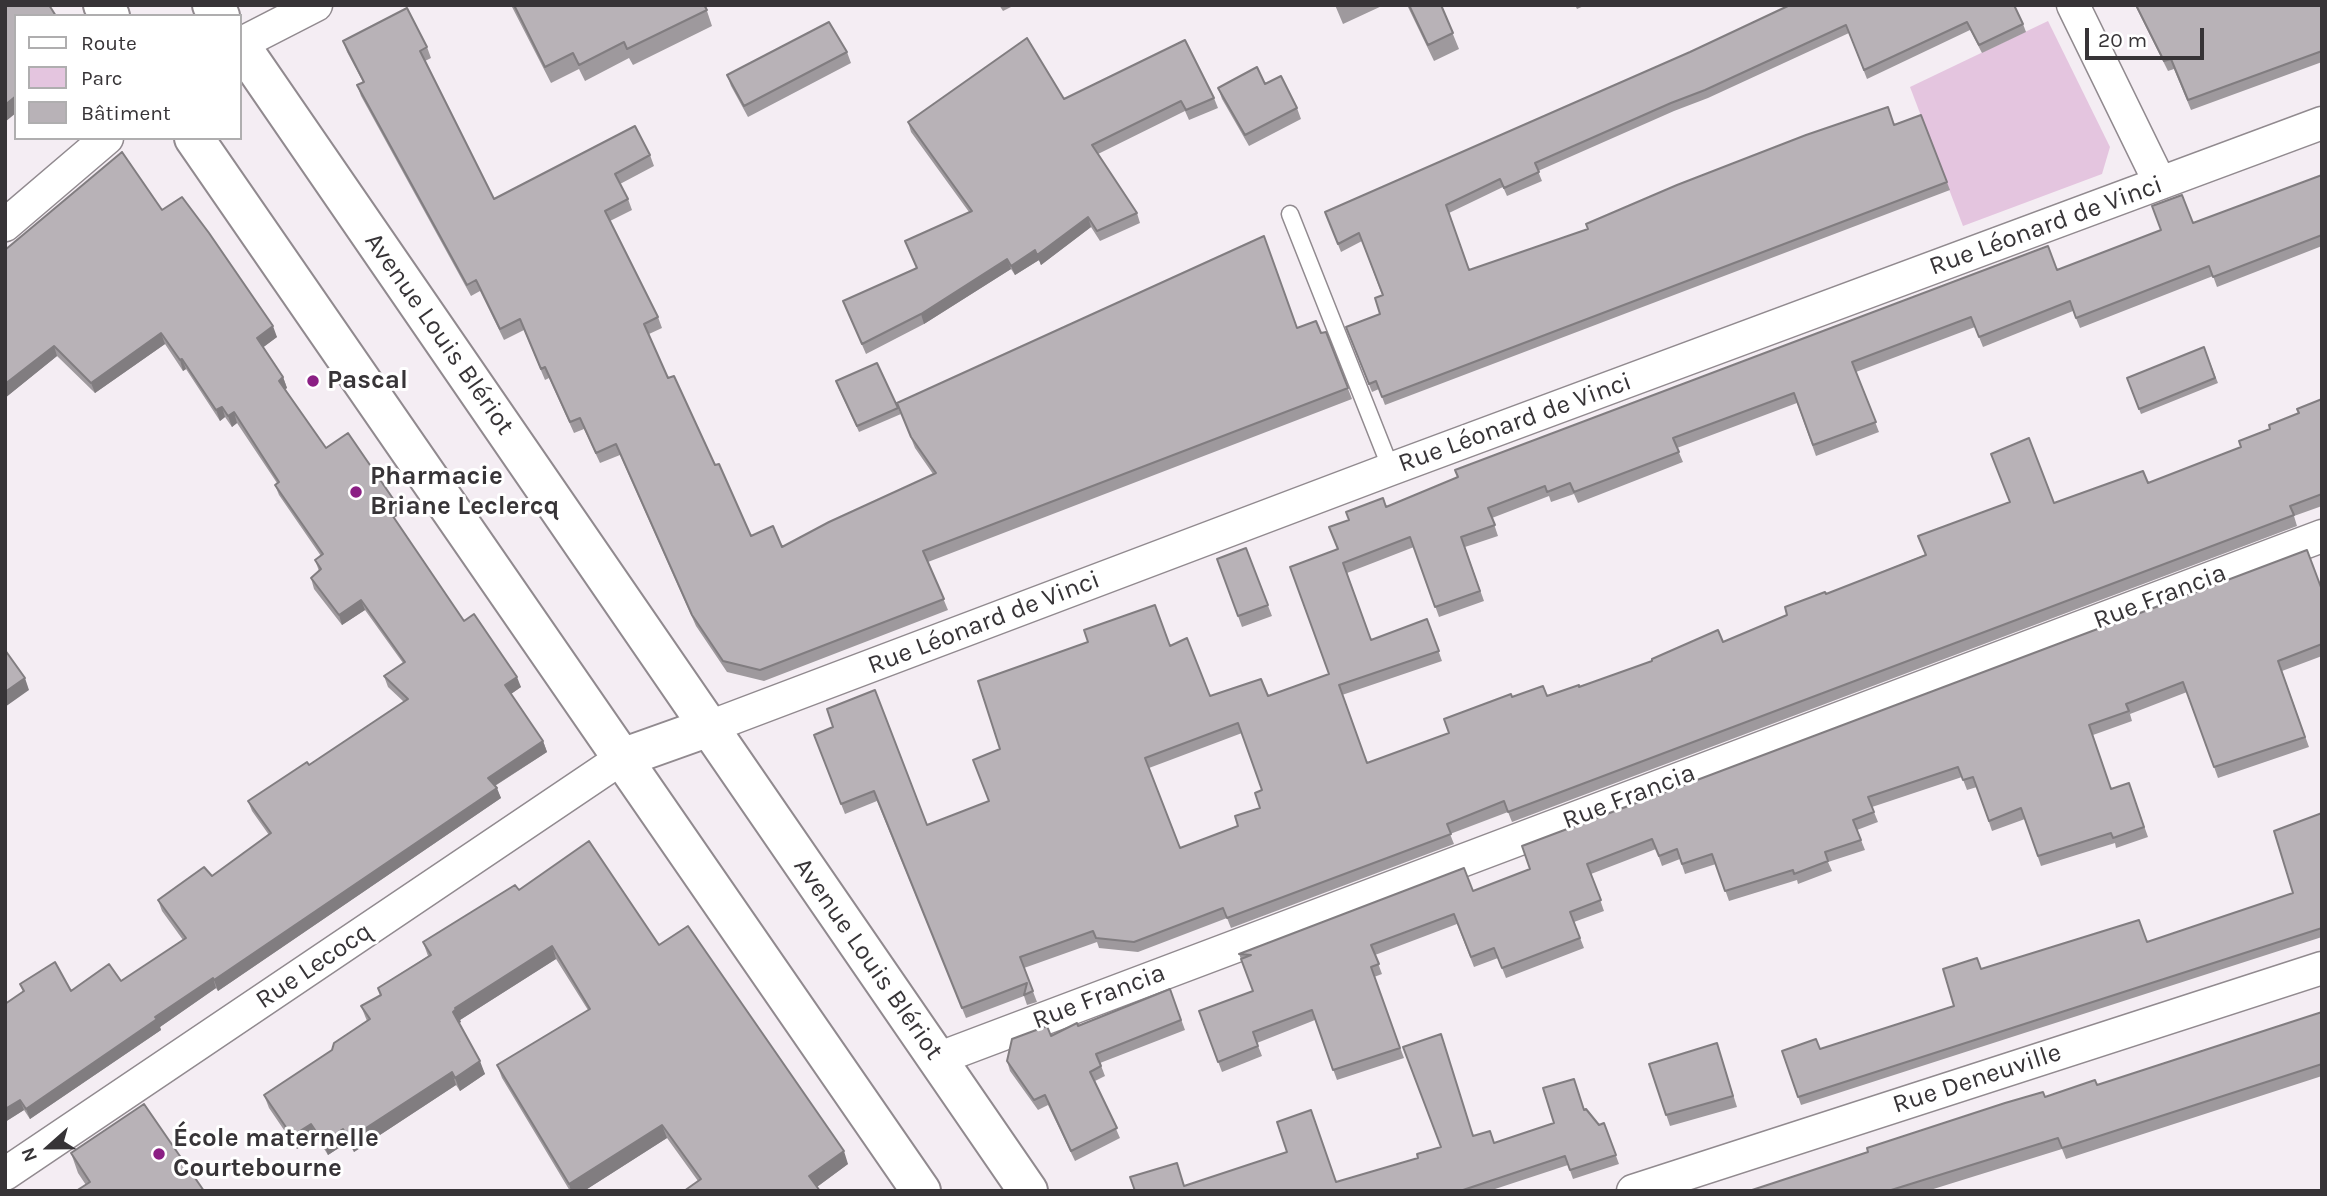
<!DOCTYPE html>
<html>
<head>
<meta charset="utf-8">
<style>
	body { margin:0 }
	#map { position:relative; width:2327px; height:1196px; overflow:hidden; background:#f4edf3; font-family:Karla,sans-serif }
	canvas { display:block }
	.frame { position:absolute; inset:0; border:7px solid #373437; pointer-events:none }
	.legend { position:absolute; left:14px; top:14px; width:228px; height:126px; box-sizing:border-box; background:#fff; border:2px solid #afaeaf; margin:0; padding:9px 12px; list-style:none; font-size:21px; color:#373437 }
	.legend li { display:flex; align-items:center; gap:14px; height:35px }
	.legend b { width:35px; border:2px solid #afaeaf }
	.north { position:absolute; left:14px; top:1112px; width:70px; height:70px; -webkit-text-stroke:5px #fff; paint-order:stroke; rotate:249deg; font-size:19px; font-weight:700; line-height:28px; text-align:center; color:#373437 }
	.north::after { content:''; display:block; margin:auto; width:24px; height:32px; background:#373437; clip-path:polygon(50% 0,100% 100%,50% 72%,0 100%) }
	.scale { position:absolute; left:2085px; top:28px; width:119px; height:32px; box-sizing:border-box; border:4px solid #373437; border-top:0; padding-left:9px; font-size:21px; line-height:24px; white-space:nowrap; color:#373437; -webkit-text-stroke:5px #fff; paint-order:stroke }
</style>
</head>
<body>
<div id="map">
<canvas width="2327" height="1196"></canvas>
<div class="frame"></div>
<ul class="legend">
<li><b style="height:9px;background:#fff"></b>Route</li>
<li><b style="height:19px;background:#e4c5df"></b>Parc</li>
<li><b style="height:19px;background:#b8b2b7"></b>Bâtiment</li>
</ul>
<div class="north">N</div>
<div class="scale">20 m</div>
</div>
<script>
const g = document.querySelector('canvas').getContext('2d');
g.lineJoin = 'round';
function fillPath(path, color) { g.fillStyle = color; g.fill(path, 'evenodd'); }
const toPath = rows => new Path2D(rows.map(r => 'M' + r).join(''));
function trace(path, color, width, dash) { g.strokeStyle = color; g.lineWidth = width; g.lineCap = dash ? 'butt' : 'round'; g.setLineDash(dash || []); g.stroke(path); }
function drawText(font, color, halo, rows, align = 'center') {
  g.font = font + ' Karla,sans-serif'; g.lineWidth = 6; g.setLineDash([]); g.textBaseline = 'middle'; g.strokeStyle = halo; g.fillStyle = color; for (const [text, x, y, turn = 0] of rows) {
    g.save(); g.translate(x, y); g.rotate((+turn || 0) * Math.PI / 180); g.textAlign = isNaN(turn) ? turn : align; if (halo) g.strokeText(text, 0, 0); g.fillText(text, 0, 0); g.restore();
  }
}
fillPath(toPath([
	[2048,21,2110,147,2102,174,1963,226,1910,87]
]), '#e4c5df');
const lane = toPath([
	[1290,214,1391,469]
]);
const street = toPath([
	[2073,5,2160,183],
	[240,44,316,5],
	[5,225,107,138],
	[709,727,1391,469,2322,123],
	[937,1059,2322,536],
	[5,1174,622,758],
	[1633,1191,2322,968]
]);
const secondary = toPath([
	[103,5,110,16],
	[212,5,220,16],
	[240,45,1028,1191],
	[194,138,921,1191],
	[622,758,709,727]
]);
trace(lane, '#918a8f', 19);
trace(street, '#918a8f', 35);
trace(secondary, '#918a8f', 42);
trace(lane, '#fff', 16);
trace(street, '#fff', 32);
trace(secondary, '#fff', 38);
fillPath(toPath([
	[511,5,710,5,706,8,712,26,633,65,629,58,585,81,579,69,551,83],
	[999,5,1015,5,1003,11],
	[1335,5,1384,5,1343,24],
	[1407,5,1441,5,1459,49,1434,61],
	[1575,5,1586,5,1577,9],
	[1790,5,2023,24,2026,32,1982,53,1970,30,1867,79,1849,33,1708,98,1674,111,1538,171,1542,181,1507,196,1503,187,1449,213,1469,270,1921,115,1950,190,1385,405,1379,389,1372,392,1346,327,1380,314,1382,295,1362,241,1341,252,1325,212,1690,52],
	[2135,5,2322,5,2322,62,2191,110,2174,69,2168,71],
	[343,41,427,47,431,58,425,61,494,199,650,155,654,166,620,184,628,199,632,210,610,221,658,317,662,328,649,334,668,378,715,465,751,536,782,547,933,474,915,448,897,403,1297,328,1321,333,1326,332,1352,399,928,562,948,610,764,681,727,672,696,626,620,455,600,463,584,429,574,433,549,378,545,380,524,330,504,340,480,291,471,296,361,96,357,85,363,82,347,52],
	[847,52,851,63,748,117,731,86,727,75],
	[1265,84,1297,108,1301,119,1249,146,1222,99,1218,88],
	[1214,98,1218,108,1189,120,1185,111,1098,154,1137,213,1140,223,1100,241,1091,227,1041,265,1039,260,1015,275,1011,269,924,324,866,354,843,301,917,268,905,241,969,212,911,132,908,122,1064,99],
	[2322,175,2322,246,2217,287,2213,276,2080,328,2073,311,1983,347,1975,327,1856,372,1879,432,1816,456,1797,403,1677,448,1683,462,1578,503,1574,494,1551,502,1549,496,1492,518,1498,536,1465,547,1484,601,1439,617,1414,547,1347,573,1371,640,1427,619,1442,661,1342,695,1367,763,1449,733,1512,697,1547,696,1723,642,1787,615,1826,594,2054,503,2148,483,2241,447,2322,399,2322,506,2294,516,2297,526,1512,822,1508,812,1450,834,1454,844,1231,928,1227,918,1138,952,1099,948,1097,942,1024,968,1037,1002,1027,1005,1024,996,966,1018,877,801,845,814,814,735,927,825,989,801,1000,749,1170,646,1210,696,1268,696,1329,674,1338,549,1386,507,2193,223],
	[1242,733,1262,790,1260,808,1238,826,1180,848,1149,768],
	[162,210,277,337,263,347,283,377,287,388,285,389,326,448,400,514,394,518,464,621,521,687,511,694,543,741,547,752,495,786,501,798,218,991,216,988,160,1027,161,1030,30,1119,24,1110,5,1122,5,1004,23,992,20,984,71,991,121,981,183,940,162,911,158,900,212,876,269,835,252,811,248,801,309,765,404,702,388,687,384,676,403,663,365,610,342,625,314,589,311,578,319,571,315,560,321,556,279,495,275,485,277,483,237,423,232,427,225,417,220,421,186,369,183,371,165,344,95,393,57,356,5,398],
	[2204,347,2218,383,2141,414,2127,378],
	[838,387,898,408,901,414,859,432],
	[1246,548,1272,616,1242,627,1217,559],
	[2322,590,2322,656,2282,671,2309,747,2218,778,2187,692,2130,714,2132,721,2093,735,2111,789,2129,783,2148,837,2116,848,2115,843,2041,866,2025,819,1992,831,1977,787,1967,790,1962,777,1872,807,1878,822,1857,830,1865,850,1828,862,1832,871,1798,884,1797,880,1729,901,1716,864,1685,874,1680,859,1662,866,1656,849,1591,874,1604,911,1574,922,1584,948,1506,978,1498,958,1474,967,1457,924,1375,955,1382,974,1374,977,1404,1058,1337,1080,1315,1020,1257,1043,1262,1056,1222,1072,1199,1011,1253,991,1239,954,1473,891],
	[2322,813,2322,937,1801,1105,1782,1051,1820,1049,1954,1006,1981,969,2147,942,2293,893],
	[519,890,659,945,848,1164,817,1187,698,1181,667,1138,584,1191,570,1191,502,1078,497,1065,588,1010,556,959,460,1020,461,1022,459,1023,485,1074,460,1091,456,1085,354,1152,348,1142,328,1155,316,1136,297,1149,269,1108,264,1095,332,1050,367,1021,361,1006,381,995,378,988,428,956,423,942],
	[1170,989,1185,1030,1100,1063,1105,1076,1095,1081,1120,1138,1075,1161,1048,1105,1038,1110,1010,1071,1007,1061,1051,1036],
	[2322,1012,2322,1076,2066,1159,2062,1149,1927,1191,1749,1191,2045,1097,2097,1085],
	[1717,1043,1737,1107,1670,1126,1649,1064],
	[1584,1109,1599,1125,1604,1123,1619,1164,1573,1179,1568,1165,1489,1191,1135,1191,1184,1186,1336,1182,1418,1158,1474,1136,1494,1143,1554,1123],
	[71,1153,204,1191,86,1185,78,1173]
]), '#9e999d');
fillPath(toPath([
	[16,96,16,113,5,122,5,105],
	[1088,217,1091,227,1041,265,1037,255],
	[1035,250,1039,260,1015,275,1011,266],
	[1007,259,1011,269,924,324,921,314],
	[273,326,277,337,261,349,257,338],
	[161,333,165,344,95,393,91,383],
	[54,346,57,356,5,398,5,384],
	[182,359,186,369,183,371,180,360],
	[283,377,287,388,283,391,279,381],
	[222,407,225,417,220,421,216,410],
	[234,412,237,423,232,427,228,416],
	[396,503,400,514,392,519,388,509],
	[361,600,365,610,342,625,339,615],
	[517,677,521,687,508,696,505,685],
	[25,678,29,690,5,707,5,692],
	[543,741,547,752,491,788,488,778],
	[497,788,501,798,218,991,214,980],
	[552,946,556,959,460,1020,461,1022,457,1024,453,1012,455,1008],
	[213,978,216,988,160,1027,161,1030,30,1119,26,1109,155,1017],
	[480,1061,485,1074,460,1091,455,1078],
	[452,1072,456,1085,354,1152,349,1139],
	[20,1100,24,1110,5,1122,5,1109],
	[311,1124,316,1136,297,1149,292,1136],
	[662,1125,667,1138,584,1191,571,1191,569,1184],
	[343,1129,348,1142,328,1155,323,1142],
	[844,1151,848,1164,814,1189,809,1176]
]), '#817d80');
const building = toPath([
	[5,5,49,5,56,16,16,16,16,96,5,105,5,5],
	[514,5,704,5,707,10,627,49,624,42,579,65,573,53,545,67,514,5],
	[1409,5,1441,5,1453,33,1428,45,1409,5],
	[1790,5,2014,5,2023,24,1979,45,1967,22,1864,70,1846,25,1705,90,1671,103,1535,163,1539,172,1504,188,1500,179,1446,205,1469,270,1588,229,1586,224,1677,185,1806,135,1888,107,1894,125,1921,115,1947,182,1382,397,1376,381,1369,384,1346,327,1380,314,1375,298,1383,295,1359,233,1338,244,1325,212,1690,52,1790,5],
	[2136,5,2322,5,2322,51,2188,100,2171,59,2164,61,2136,5],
	[407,8,427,47,420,51,494,199,635,126,650,155,615,174,628,199,605,211,658,317,644,324,668,378,674,376,715,465,719,464,751,536,773,526,782,547,829,522,936,473,911,437,897,403,1264,236,1297,328,1316,321,1321,333,1326,332,1348,388,923,551,944,599,760,670,723,661,692,615,616,444,596,453,580,418,570,422,545,367,541,369,520,319,500,329,476,280,467,285,357,85,364,82,343,41,407,8],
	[829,22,847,52,744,106,727,75,829,22],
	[1027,38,1064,99,1185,40,1214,98,1186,110,1181,101,1092,145,1137,213,1097,231,1088,217,1037,255,1035,250,1011,266,1007,259,921,314,862,344,843,301,917,268,905,241,972,211,908,122,1027,38],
	[1257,67,1265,84,1281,76,1297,108,1245,135,1218,88,1257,67],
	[122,152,162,210,182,197,209,233,273,326,257,338,283,377,279,381,326,448,348,433,396,503,388,509,464,621,474,614,517,677,505,685,543,741,488,778,497,788,214,980,213,978,155,1017,157,1019,26,1109,20,1100,5,1109,5,1004,24,991,20,984,55,962,71,991,109,964,121,981,186,938,158,900,204,867,212,876,271,833,248,801,307,762,309,765,408,699,384,676,405,662,361,600,339,615,311,578,321,569,315,560,323,554,275,485,279,482,234,412,228,416,222,407,216,410,182,359,180,360,161,333,91,383,54,346,5,384,5,250,122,152],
	[2322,175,2322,235,2213,277,2209,266,2076,318,2070,301,1979,337,1971,317,1852,362,1876,422,1813,445,1794,393,1673,438,1679,452,1574,492,1570,483,1547,492,1545,486,1488,508,1495,525,1461,537,1480,591,1435,607,1410,537,1343,563,1371,640,1427,619,1439,651,1339,685,1367,763,1449,733,1444,719,1511,694,1512,697,1543,686,1547,696,1579,685,1579,687,1652,661,1652,659,1718,630,1723,642,1787,615,1785,607,1825,592,1826,594,1926,555,1918,536,2010,502,1991,454,2029,438,2054,503,2143,471,2148,483,2241,447,2239,441,2270,429,2269,425,2299,413,2297,409,2322,399,2322,494,2290,506,2294,515,1508,812,1504,801,1447,824,1451,834,1227,918,1223,908,1134,942,1096,938,1093,931,1020,957,1033,991,1024,995,1027,983,962,1008,874,791,841,804,814,735,833,727,827,709,875,690,927,825,989,801,973,760,1000,749,978,681,1088,642,1084,630,1155,605,1170,646,1187,638,1210,696,1261,679,1268,696,1329,674,1290,567,1338,549,1329,527,1349,520,1346,512,1383,498,1386,507,1458,477,1455,470,2048,246,2057,270,2161,230,2152,206,2182,195,2193,223,2322,175],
	[1238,723,1262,790,1255,793,1260,808,1235,816,1238,826,1180,848,1145,758,1238,723],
	[2204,347,2215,378,2139,409,2127,378,2204,347],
	[877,363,898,408,857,426,836,381,877,363],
	[1246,548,1268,605,1238,616,1217,559,1246,548],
	[2307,550,2322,590,2322,644,2278,661,2305,737,2214,767,2183,682,2126,704,2129,711,2089,725,2111,789,2129,783,2144,827,2113,838,2111,833,2038,856,2021,808,1989,821,1973,777,1963,780,1958,767,1868,797,1874,812,1853,820,1861,840,1825,852,1828,861,1794,874,1793,870,1725,891,1712,854,1682,864,1677,849,1659,856,1652,839,1587,864,1601,900,1570,912,1580,938,1502,968,1494,948,1471,957,1454,914,1371,945,1379,964,1371,967,1400,1048,1333,1070,1312,1010,1253,1032,1258,1046,1218,1062,1199,1011,1253,991,1241,959,1251,955,1239,954,1464,868,1473,891,1530,869,1522,846,2307,550],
	[5,650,25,678,5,692,5,650],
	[2322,813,2322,928,1798,1097,1782,1051,1816,1039,1820,1049,1954,1006,1943,969,1977,958,1981,969,2139,920,2147,942,2293,893,2274,831,2322,813],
	[589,841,659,945,688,926,844,1151,809,1176,820,1191,684,1191,701,1179,662,1125,569,1184,497,1065,590,1009,552,946,455,1008,456,1009,453,1012,480,1061,455,1078,452,1072,349,1139,343,1129,323,1142,311,1124,292,1136,264,1095,332,1050,334,1043,370,1019,361,1006,381,995,378,988,431,955,423,942,515,885,519,890,589,841],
	[1170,989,1181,1020,1096,1054,1101,1066,1090,1072,1117,1128,1071,1151,1045,1095,1034,1100,1007,1061,1012,1039,1047,1026,1051,1036,1077,1023,1078,1026,1170,989],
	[2322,1012,2322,1064,2062,1148,2058,1138,1888,1191,1749,1191,1868,1152,1867,1148,2005,1103,2043,1092,2045,1097,2095,1080,2097,1085,2322,1012],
	[1441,1034,1473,1136,1490,1131,1494,1143,1554,1123,1543,1088,1574,1079,1584,1110,1586,1109,1599,1125,1604,1123,1616,1155,1570,1170,1565,1156,1460,1191,1135,1191,1130,1177,1177,1163,1184,1186,1287,1152,1277,1122,1311,1110,1336,1182,1418,1158,1417,1154,1441,1147,1403,1047,1441,1034],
	[1717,1043,1733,1096,1666,1115,1649,1064,1717,1043],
	[144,1104,204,1191,76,1191,90,1182,71,1153,144,1104]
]);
fillPath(building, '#b8b2b7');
trace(building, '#817d80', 2);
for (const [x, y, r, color] of [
	[313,381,7,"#8b1f84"],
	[356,492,7,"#8b1f84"],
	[159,1154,7,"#8b1f84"]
]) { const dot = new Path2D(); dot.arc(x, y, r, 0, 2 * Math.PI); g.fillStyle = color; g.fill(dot); trace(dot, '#fff', 2.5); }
drawText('26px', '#373437', '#fff', [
	["Rue Léonard de Vinci",2046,226,-20],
	["Avenue Louis Blériot",439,334,55],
	["Rue Léonard de Vinci",1515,423,-20],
	["Rue Francia",2160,597,-21],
	["Rue Léonard de Vinci",984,623,-21],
	["Rue Francia",1629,797,-21],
	["Avenue Louis Blériot",868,959,55],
	["Rue Lecocq",314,966,-34],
	["Rue Francia",1099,997,-21],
	["Rue Deneuville",1977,1079,-18]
]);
drawText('bold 26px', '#373437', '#fff', [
	["Pascal",327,381],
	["Pharmacie",370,477],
	["Briane Leclercq",370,507],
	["École maternelle",173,1139],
	["Courtebourne",173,1169]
], 'left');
</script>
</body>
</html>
